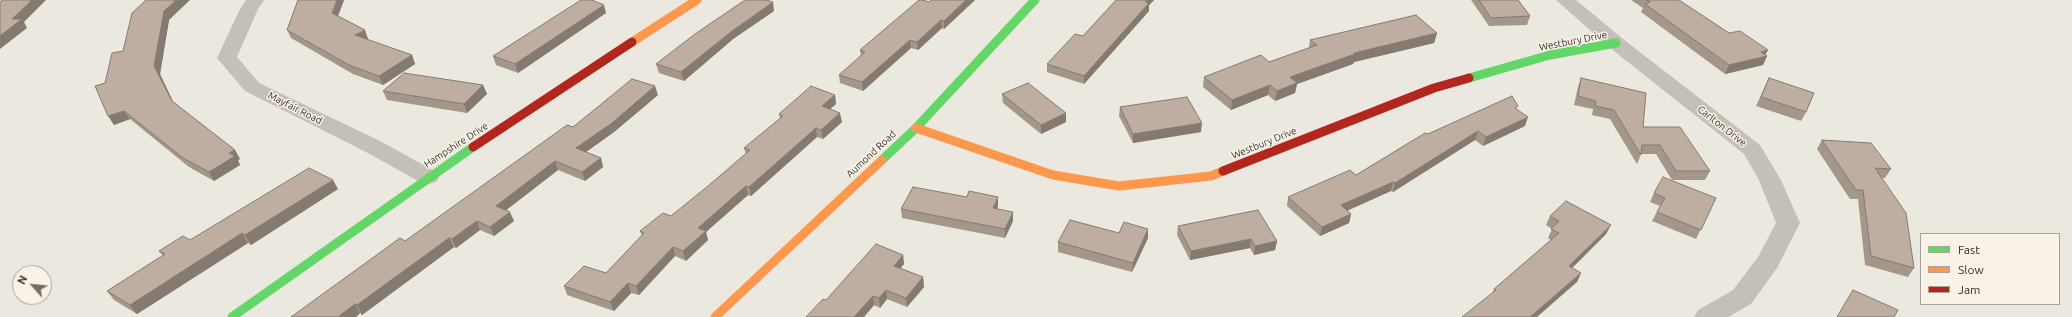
<!DOCTYPE html>
<html>
<head>
<meta charset="utf-8">
<style>
	body { margin:0 }
	#map { position:relative; width:2072px; height:317px; overflow:hidden; background:#ebe8e0; font-family:Ubuntu,sans-serif }
	canvas { display:block }
	.legend { position:absolute; left:1920px; top:233px; width:140px; height:72px; box-sizing:border-box; background:#f8f2e7; border:1px solid #aaa39a; margin:0; padding:5px 7px; list-style:none; font-size:12px; color:#352d27 }
	.legend li { display:flex; align-items:center; gap:8px; height:20px }
	.legend b { width:20px; border:1px solid #aaa39a }
	.north { position:absolute; left:12px; top:265px; width:40px; height:40px; box-sizing:border-box; background:#f8f2e7; border:1px solid #aaa39a; border-radius:50%; rotate:297deg; font-size:11px; font-weight:700; line-height:16px; text-align:center; color:#352d27 }
	.north::after { content:''; display:block; margin:auto; width:14px; height:18px; background:#756e68; clip-path:polygon(50% 0,100% 100%,50% 72%,0 100%) }
</style>
</head>
<body>
<div id="map">
<canvas width="2072" height="317"></canvas>
<ul class="legend">
<li><b style="height:5px;background:#63d668"></b>Fast</li>
<li><b style="height:5px;background:#ff974d"></b>Slow</li>
<li><b style="height:5px;background:#b3261e"></b>Jam</li>
</ul>
<div class="north">N</div>
</div>
<script>
const g = document.querySelector('canvas').getContext('2d');
g.lineJoin = 'round';
const toPath = rows => new Path2D(rows.map(r => 'M' + r).join(''));
function fillPath(path, color) { g.fillStyle = color; g.fill(path, 'evenodd'); }
function trace(path, color, width, dash) { g.strokeStyle = color; g.lineWidth = width; g.lineCap = dash ? 'butt' : 'round'; g.setLineDash(dash || []); g.stroke(path); }
function drawText(font, color, halo, rows, align = 'center') {
  g.font = font + ' Ubuntu,sans-serif'; g.lineWidth = 3; g.setLineDash([]); g.textBaseline = 'middle'; g.strokeStyle = halo; g.fillStyle = color; for (const [text, x, y, turn = 0] of rows) {
    g.save(); g.translate(x, y); g.rotate((+turn || 0) * Math.PI / 180); g.textAlign = isNaN(turn) ? turn : align; if (halo) g.strokeText(text, 0, 0); g.fillText(text, 0, 0); g.restore();
  }
}
fillPath(toPath([
	[246,0,264,0,258,9,237,57,259,83,382,142,436,172,439,177,436,182,428,184,420,182,366,152,245,91,217,58,240,9,246,0],
	[1556,0,1576,0,1623,39,1760,145,1781,180,1800,223,1777,268,1751,304,1728,317,1694,317,1698,310,1733,290,1758,257,1776,223,1759,180,1744,154,1609,47,1556,0]
]), '#c4bfb9');
trace(toPath([
	[1469,78,1550,55,1616,43],
	[882,160,916,128,1035,0],
	[232,317,473,147]
]), '#63d668', 9);
trace(toPath([
	[632,42,697,0],
	[916,128,1053,175,1119,186,1211,176,1223,171],
	[715,317,882,160]
]), '#ff974d', 9);
trace(toPath([
	[473,147,632,42],
	[1223,171,1434,88,1469,78]
]), '#b3261e', 9);
fillPath(toPath([
	[298,0,344,0,338,16,368,39,367,40,412,55,415,64,383,85,353,74,291,38,287,30],
	[931,0,975,0,944,29,942,28,918,50,911,48,863,91,840,83,839,75,861,56,860,50],
	[1116,0,1154,0,1149,5,1149,11,1084,84,1047,72,1047,64,1083,36],
	[1471,0,1518,0,1530,16,1527,25,1489,26],
	[1631,0,1679,0,1729,33,1767,56,1763,65,1725,74,1641,12,1643,8],
	[594,1,606,13,518,73,496,65,493,56],
	[774,11,733,39,684,81,659,73,656,64],
	[169,20,160,74,173,102,235,150,240,159,238,160,240,165,214,181,189,167,130,119,114,125,105,83],
	[1437,33,1434,43,1354,62,1353,64,1297,84,1295,93,1275,101,1268,95,1231,110,1203,87,1204,77,1269,62,1309,48,1310,40],
	[1581,78,1643,127,1710,171,1705,180,1672,180,1656,154,1641,154,1637,164,1610,119,1592,115,1593,109,1574,105,1578,87],
	[1769,78,1806,112,1801,121,1756,106],
	[483,85,487,94,467,113,387,100,383,91],
	[1002,94,1066,113,1066,122,1041,134,1003,103],
	[658,95,614,132,586,152,601,158,603,167,585,181,558,170,506,210,514,221,494,236,480,230,456,248,454,247,362,315,360,313,356,317,291,317,405,241,573,127],
	[835,95,836,104,830,109,842,122,823,139,817,137,751,196,748,195,706,232,708,240,686,261,675,256,639,295,631,293,614,311,567,295,564,286,606,273,642,236,640,231,671,216,708,186,746,154,744,148,780,118,779,114],
	[1120,107,1201,132,1133,143,1119,116],
	[1516,109,1525,126,1483,146,1475,140,1393,192,1391,191,1347,211,1351,214,1349,223,1320,236,1287,206,1288,197,1356,175,1428,134],
	[1822,140,1891,169,1885,178,1882,178,1914,268,1908,277,1865,265,1858,199,1850,199,1817,149],
	[338,189,251,245,248,243,137,314,114,300,107,291,163,256,159,251,190,240],
	[1654,193,1716,198,1696,239,1652,221,1660,206,1650,202],
	[998,206,997,209,1013,221,1005,238,902,218,901,209],
	[1550,216,1606,234,1572,268,1581,273,1577,282,1492,294,1494,289,1551,240,1548,238,1552,229,1546,225],
	[1178,226,1277,241,1275,250,1254,255,1250,248,1190,260,1177,235],
	[1148,229,1148,238,1132,272,1058,252,1058,242],
	[903,255,904,264,900,268,923,277,924,287,907,307,887,299,880,308,874,305,864,317,806,317,826,300],
	[1853,290,1894,317,1837,317]
]), '#a3968b');
fillPath(toPath([
	[32,0,46,0,24,22,27,28,0,49,0,36,12,19],
	[176,0,190,0,169,20,160,74,177,110,172,101,154,66,164,11],
	[337,0,344,0,336,21,332,13],
	[966,0,975,0,944,29,944,21],
	[1147,0,1154,0,1149,5,1149,11,1084,84,1084,76],
	[773,2,774,11,733,39,684,81,681,72,732,31],
	[604,5,606,13,518,73,515,64],
	[941,20,942,28,918,50,917,42],
	[365,30,368,39,359,44,355,35],
	[1437,33,1434,43,1354,62,1353,64,1297,84,1295,93,1275,101,1277,91,1290,77,1354,53],
	[910,40,911,48,863,91,862,82],
	[1768,50,1764,57,1767,56,1763,65,1725,74,1729,65,1761,52],
	[412,55,415,64,383,85,379,76],
	[483,85,487,94,467,113,464,104],
	[1270,85,1268,95,1231,110,1232,100],
	[655,86,658,95,614,132,579,157,576,148],
	[835,95,836,104,823,115,822,106],
	[124,111,130,119,114,125,108,116],
	[840,113,842,122,823,139,821,130],
	[1066,113,1066,122,1041,134,1041,125],
	[1528,117,1525,126,1483,146,1486,137],
	[1202,123,1201,132,1133,143,1133,134],
	[816,128,817,137,751,196,749,187],
	[1478,131,1475,140,1393,192,1395,183],
	[235,150,240,159,238,160,240,165,214,181,209,172,229,153],
	[601,158,603,167,585,181,582,172],
	[555,161,558,170,500,215,496,206],
	[333,180,338,189,251,245,245,235],
	[1393,182,1391,191,1339,214,1341,205],
	[746,186,748,195,706,232,708,240,686,261,683,251,698,228],
	[998,197,998,206,993,217,993,208],
	[510,212,514,221,494,236,490,227],
	[1013,212,1013,221,1005,238,1005,229],
	[1351,214,1349,223,1320,236,1322,227],
	[477,221,480,230,456,248,452,239],
	[1611,225,1606,234,1565,275,1569,266],
	[1148,229,1148,238,1132,272,1133,263],
	[242,233,248,243,137,314,130,305],
	[449,238,454,247,362,315,357,305],
	[1251,239,1250,248,1190,260,1191,251],
	[1277,241,1275,250,1254,255,1255,246],
	[673,247,675,256,639,295,636,286],
	[903,255,904,264,895,275,894,266],
	[1581,273,1577,282,1537,317,1530,317],
	[923,277,924,287,907,307,906,298],
	[628,283,631,293,614,311,610,302],
	[886,290,887,299,880,308,879,298],
	[873,296,874,305,864,317,854,317],
	[355,304,360,313,356,317,338,317]
]), '#857a71');
const building = toPath([
	[2,0,32,0,12,19,22,19,0,36,0,2,2,0],
	[146,0,176,0,164,11,154,66,172,101,235,150,229,153,235,156,209,172,183,158,124,111,108,116,95,86,105,83,112,53,123,51,132,13,146,0],
	[298,0,337,0,332,13,365,30,355,35,412,55,379,76,349,65,287,30,298,0],
	[581,0,593,0,594,1,604,5,515,64,493,56,581,0],
	[745,0,766,0,773,2,732,31,681,72,656,64,695,34,745,0],
	[919,0,923,0,929,2,931,0,966,0,944,21,941,20,917,42,910,40,862,82,839,75,865,52,860,50,919,0],
	[1116,0,1147,0,1146,2,1149,3,1084,76,1047,64,1075,34,1083,36,1116,0],
	[1479,0,1518,0,1530,16,1491,18,1479,0],
	[1647,0,1679,0,1729,33,1740,31,1768,50,1761,52,1767,56,1729,65,1645,4,1650,2,1647,0],
	[1416,15,1437,33,1354,53,1355,54,1290,77,1297,83,1277,91,1270,85,1232,100,1204,77,1261,55,1269,62,1317,45,1310,40,1416,15],
	[404,73,483,85,464,104,383,91,404,73],
	[1581,78,1646,93,1643,127,1680,127,1710,171,1676,171,1660,145,1642,145,1641,155,1614,110,1595,106,1596,101,1578,96,1581,78],
	[1769,78,1814,93,1806,112,1761,97,1769,78],
	[632,79,655,86,612,123,576,148,601,158,582,172,555,161,496,206,510,212,490,227,477,221,452,239,449,238,357,305,355,304,338,317,291,317,400,238,405,241,567,125,573,127,632,79],
	[1028,83,1066,113,1041,125,1002,94,1028,83],
	[811,86,835,95,822,106,840,113,821,130,816,128,749,187,746,186,698,228,706,231,683,251,673,247,636,286,628,283,610,302,564,286,584,266,606,273,644,233,640,231,663,213,671,216,708,186,750,150,744,148,783,116,779,114,811,86],
	[1512,96,1518,106,1515,108,1528,117,1486,137,1478,131,1395,183,1393,182,1341,205,1351,214,1322,227,1288,197,1350,170,1356,175,1425,133,1428,134,1512,96],
	[1187,97,1202,123,1133,134,1120,107,1187,97],
	[1822,140,1871,143,1891,169,1875,168,1906,213,1914,268,1871,256,1863,190,1856,190,1822,140],
	[309,168,333,180,245,235,242,233,130,305,107,291,165,254,159,251,183,236,190,240,309,168],
	[1663,177,1716,198,1701,230,1657,212,1665,198,1654,193,1663,177],
	[913,187,967,197,969,191,998,197,993,208,1013,212,1005,229,901,209,913,187],
	[1566,201,1611,225,1569,266,1581,273,1530,317,1462,317,1496,290,1494,289,1559,233,1551,229,1559,221,1550,216,1566,201],
	[1258,210,1277,241,1255,246,1251,239,1191,251,1178,226,1258,210],
	[1070,220,1119,233,1124,222,1148,229,1133,263,1058,242,1070,220],
	[876,244,903,255,894,266,923,277,906,298,886,290,879,298,873,296,854,317,806,317,823,299,826,300,876,244],
	[1853,290,1898,310,1894,317,1837,317,1853,290]
]);
fillPath(building, '#beaea2');
trace(building, '#857a71', 1);
drawText('10px', '#352d27', '#f8f2e7', [
	["Westbury Drive",1573,41,-11],
	["Mayfair Road",295,108,27],
	["Carlton Drive",1722,126,38],
	["Westbury Drive",1264,143,-22],
	["Hampshire Drive",456,145,-33],
	["Aumond Road",871,154,-43]
]);
</script>
</body>
</html>
